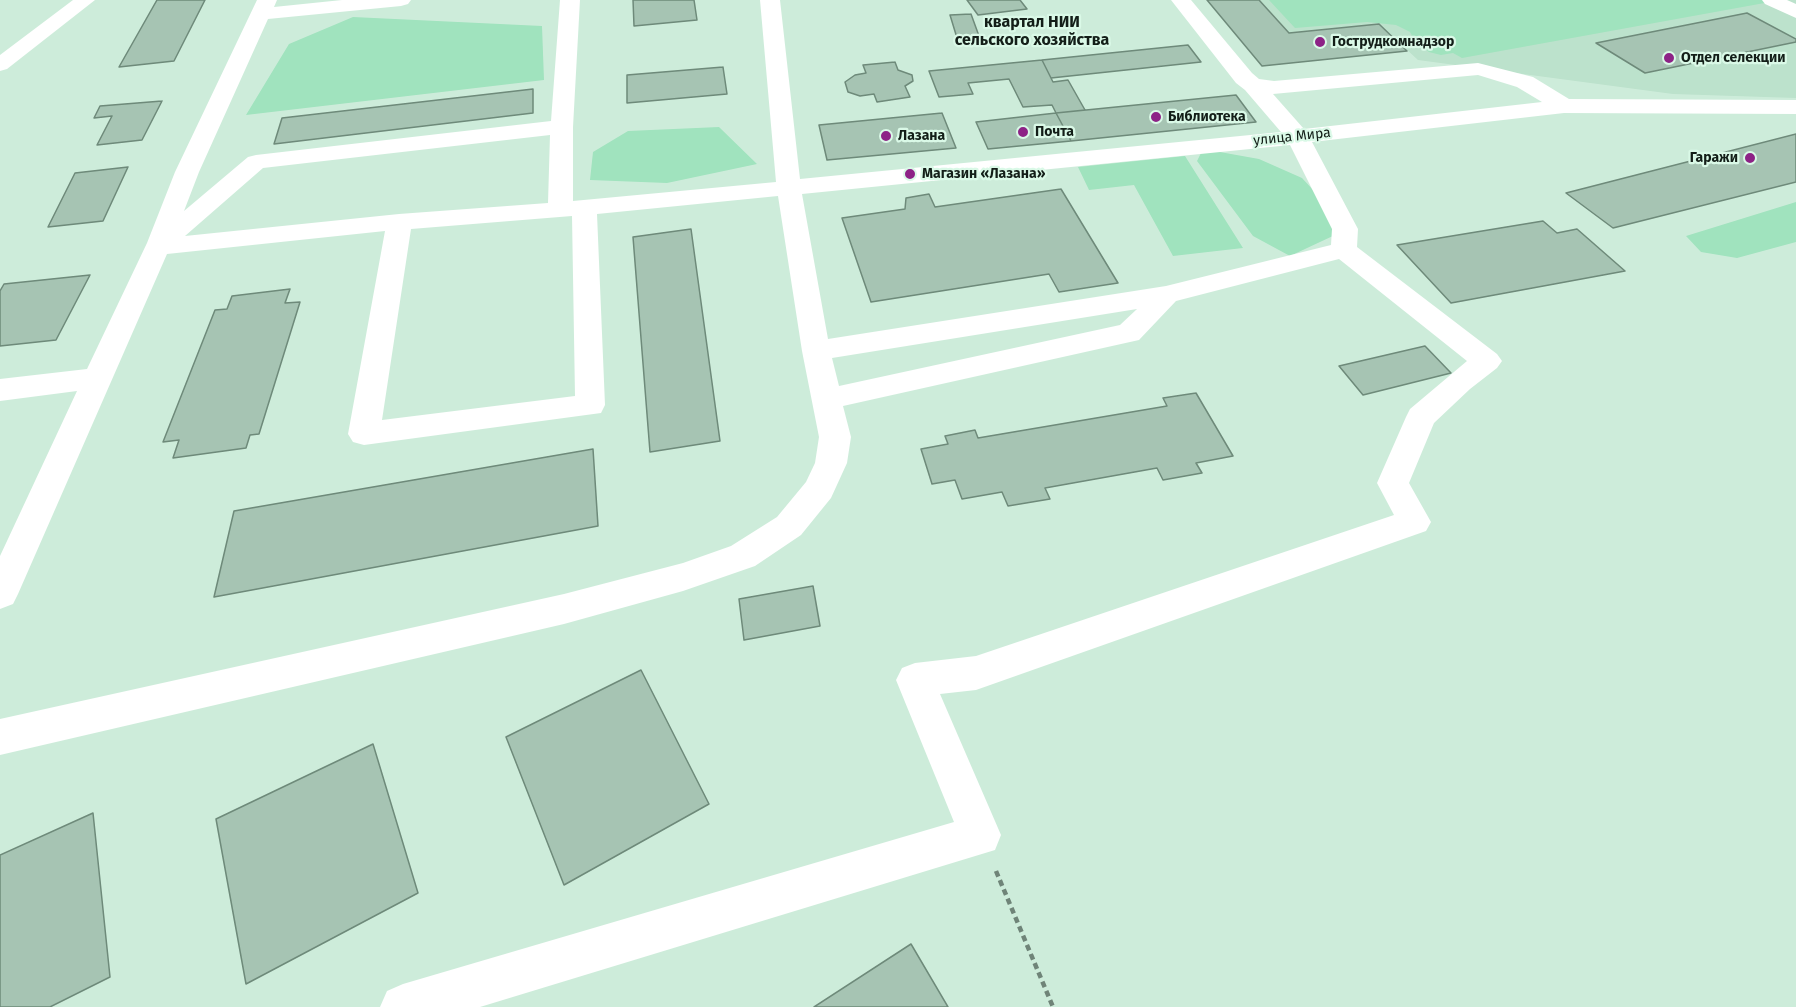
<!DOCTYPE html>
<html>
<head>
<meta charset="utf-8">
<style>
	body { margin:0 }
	canvas { display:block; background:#cdecda }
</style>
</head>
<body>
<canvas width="1796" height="1007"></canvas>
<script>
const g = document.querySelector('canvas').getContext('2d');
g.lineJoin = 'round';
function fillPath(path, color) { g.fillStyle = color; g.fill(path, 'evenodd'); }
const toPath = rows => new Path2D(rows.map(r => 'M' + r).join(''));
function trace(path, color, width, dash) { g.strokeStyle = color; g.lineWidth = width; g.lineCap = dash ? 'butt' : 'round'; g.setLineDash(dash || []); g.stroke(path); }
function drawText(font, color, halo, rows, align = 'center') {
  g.font = font + ' "Fira Sans",sans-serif'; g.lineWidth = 4.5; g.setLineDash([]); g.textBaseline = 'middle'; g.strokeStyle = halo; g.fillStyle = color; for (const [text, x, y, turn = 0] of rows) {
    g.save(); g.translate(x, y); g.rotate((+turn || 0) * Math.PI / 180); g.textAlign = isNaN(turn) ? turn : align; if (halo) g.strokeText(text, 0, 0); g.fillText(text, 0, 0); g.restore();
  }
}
fillPath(toPath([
	[1259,0,1796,0,1796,98,1673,94,1418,60,1379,24,1289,33]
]), '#bce2cc');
fillPath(toPath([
	[1269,0,1781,0,1462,58,1453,53,1441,55,1429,52,1415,41,1410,32,1396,25,1367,22,1295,28],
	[353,17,542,26,544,80,246,115,289,44],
	[719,127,757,164,667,183,590,180,593,152,628,131],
	[1203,149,1259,159,1302,178,1326,204,1335,235,1290,256,1253,236,1197,161],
	[1185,156,1243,248,1173,256,1134,185,1089,190,1078,167],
	[1796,202,1796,242,1737,258,1701,252,1686,236]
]), '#a0e3be');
const building = toPath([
	[157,0,205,0,174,61,119,67,157,0],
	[633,0,694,0,697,20,634,26,633,0],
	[967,0,1020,0,1027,9,978,15,967,0],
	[1207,0,1259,0,1289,33,1379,24,1407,51,1262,66,1207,0],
	[1747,13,1796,39,1796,42,1645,73,1596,43,1747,13],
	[971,14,979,36,957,38,950,15,971,14],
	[1188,45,1201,62,1051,78,1042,60,1188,45],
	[1042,60,1053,82,1068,80,1085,110,1056,113,1052,105,1023,107,1009,79,968,83,973,94,939,97,929,71,1042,60],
	[895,62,898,70,912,75,913,81,905,86,910,97,877,102,874,94,860,96,848,92,845,82,855,75,866,73,863,65,895,62],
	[723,67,727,94,627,103,627,75,723,67],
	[533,89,533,113,274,144,282,118,533,89],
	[1236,95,1256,122,1071,141,1056,113,1236,95],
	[162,101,142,140,97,145,112,116,94,118,100,106,162,101],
	[942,113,956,148,827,160,819,125,942,113],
	[1056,113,1071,141,988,149,976,122,1056,113],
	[1796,134,1796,182,1613,228,1566,193,1796,134],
	[128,167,103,221,48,227,75,173,128,167],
	[1061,189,1118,283,1059,292,1049,274,871,302,842,218,905,209,906,198,929,194,935,207,1061,189],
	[1543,221,1557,233,1577,229,1625,271,1451,303,1397,245,1543,221],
	[691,229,720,441,650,452,633,237,691,229],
	[90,275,56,340,0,346,0,291,4,284,90,275],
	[290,289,285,303,300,302,259,434,250,435,246,448,173,458,179,440,163,442,215,310,227,309,232,296,290,289],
	[1425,346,1451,373,1363,395,1339,366,1425,346],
	[1196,393,1233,456,1196,463,1202,473,1163,480,1157,468,1045,488,1050,499,1008,506,1002,492,962,499,955,480,932,484,921,449,948,444,945,436,975,430,978,438,1167,406,1163,398,1196,393],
	[593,449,598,526,214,597,234,511,593,449],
	[813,586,820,626,744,640,739,599,813,586],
	[641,670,709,804,564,885,506,737,641,670],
	[373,744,418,893,246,984,216,819,373,744],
	[93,813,110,977,50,1007,0,1007,0,855,93,813],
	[911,944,948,1007,814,1007,911,944]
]);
fillPath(building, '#a6c4b3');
trace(building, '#6e8a7a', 1.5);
trace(toPath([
	[996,871,1053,1007]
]), '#6f8478', 4.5, [6, 4]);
fillPath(toPath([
	[73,0,95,0,7,69,0,71,0,55,73,0],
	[257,0,277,0,274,7,342,0,411,0,408,4,401,6,268,19,199,172,184,211,248,157,256,155,551,121,560,0,580,0,573,127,573,201,776,182,760,0,780,0,800,179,1281,132,1245,90,1236,83,1171,0,1191,0,1252,73,1259,79,1274,81,1478,63,1533,77,1569,99,1796,100,1796,114,1564,113,1312,142,1358,229,1357,247,1497,354,1502,361,1497,368,1470,389,1434,423,1409,483,1431,522,1426,531,976,690,940,694,1001,835,995,850,480,1007,380,1007,387,991,403,984,954,822,896,680,902,668,915,663,976,656,1394,515,1377,483,1406,417,1410,409,1467,361,1339,259,1176,301,1139,340,843,406,851,437,847,463,831,498,801,535,755,566,683,591,564,624,0,755,0,719,564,594,683,563,731,546,777,517,806,482,815,463,819,437,802,351,778,196,597,214,605,405,601,413,364,445,353,442,348,434,385,231,167,254,18,594,13,604,0,609,0,556,77,391,0,401,0,379,87,369,147,243,175,172,257,0],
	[1478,75,1517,87,1542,102,1304,129,1273,94,1478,75],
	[550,135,548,203,399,214,185,236,263,168,550,135],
	[1290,145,1332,229,1331,245,1166,286,828,339,802,194,1290,145],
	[572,216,575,396,382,420,411,229,572,216],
	[1137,309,1120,325,839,386,832,358,1137,309],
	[1762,0,1787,0,1796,4,1796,18,1765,4,1762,0]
]), '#fff');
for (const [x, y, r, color] of [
	[1320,42,6,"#8d2286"],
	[1669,58,6,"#8d2286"],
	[1156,117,6,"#8d2286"],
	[1023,132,6,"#8d2286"],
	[886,136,6,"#8d2286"],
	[1750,158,6,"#8d2286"],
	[910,174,6,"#8d2286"]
]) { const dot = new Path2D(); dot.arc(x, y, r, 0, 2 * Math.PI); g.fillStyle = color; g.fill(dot); trace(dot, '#daf9e7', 2); }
drawText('bold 14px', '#131e18', '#daf9e7', [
	["Гострудкомнадзор",1332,42],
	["Отдел селекции",1681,58],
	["Библиотека",1168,117],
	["Почта",1035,132],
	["Лазана",898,136],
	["Гаражи",1738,158,"right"],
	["Магазин «Лазана»",922,174]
], 'left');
drawText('14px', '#131e18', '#daf9e7', [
	["улица Мира",1292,137,-6]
]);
drawText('bold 16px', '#131e18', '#daf9e7', [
	["квартал НИИ",1032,23],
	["сельского хозяйства",1032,41]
]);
</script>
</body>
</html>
